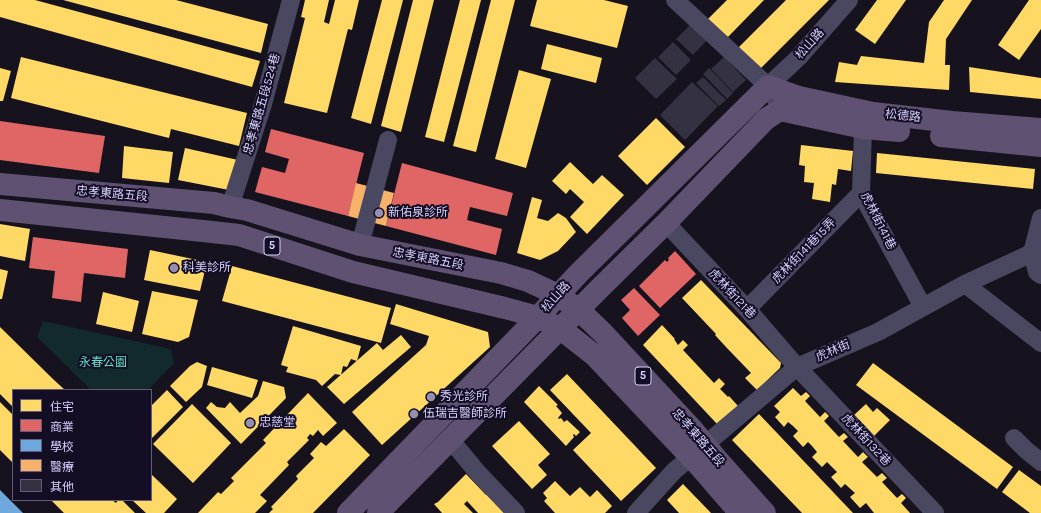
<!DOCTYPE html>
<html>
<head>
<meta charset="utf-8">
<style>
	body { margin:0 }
	#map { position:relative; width:1041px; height:513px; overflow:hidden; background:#16131f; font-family:Karla,"Noto Sans TC",sans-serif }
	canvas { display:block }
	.legend { position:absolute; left:12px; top:389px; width:140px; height:112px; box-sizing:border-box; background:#130e24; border:1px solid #625c7c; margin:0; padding:5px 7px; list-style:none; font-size:12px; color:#d9d1ff }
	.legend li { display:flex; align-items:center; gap:8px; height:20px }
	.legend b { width:20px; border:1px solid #625c7c }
</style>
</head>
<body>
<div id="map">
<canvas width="1041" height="513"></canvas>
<ul class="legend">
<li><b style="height:11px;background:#ffd966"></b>住宅</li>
<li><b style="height:11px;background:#e06666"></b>商業</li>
<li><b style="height:11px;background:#6fa8dc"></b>學校</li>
<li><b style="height:11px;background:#f6b26b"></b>醫療</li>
<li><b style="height:11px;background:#343142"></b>其他</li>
</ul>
</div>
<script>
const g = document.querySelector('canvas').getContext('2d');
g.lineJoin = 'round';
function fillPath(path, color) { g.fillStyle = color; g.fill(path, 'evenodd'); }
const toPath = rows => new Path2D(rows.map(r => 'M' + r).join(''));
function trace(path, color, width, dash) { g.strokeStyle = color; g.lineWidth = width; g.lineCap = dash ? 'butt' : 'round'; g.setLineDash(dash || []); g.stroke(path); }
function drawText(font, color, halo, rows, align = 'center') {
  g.font = font + ' Karla,"Noto Sans TC",sans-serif'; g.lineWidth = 4; g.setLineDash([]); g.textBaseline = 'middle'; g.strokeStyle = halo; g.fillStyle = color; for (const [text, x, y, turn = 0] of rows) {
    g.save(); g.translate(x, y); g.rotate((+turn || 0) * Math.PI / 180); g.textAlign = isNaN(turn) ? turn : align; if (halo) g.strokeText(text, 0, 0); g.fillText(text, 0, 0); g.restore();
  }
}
fillPath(toPath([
	[43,321,171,349,174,363,148,390,91,390,37,337]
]), '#122a2c');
fillPath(toPath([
	[0,0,35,0,260,61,252,87,0,17],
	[63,0,176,0,268,24,261,53],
	[305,0,329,0,324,22,329,24,335,0,359,0,352,30,348,29,327,113,284,103,305,18,301,17],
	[382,0,403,0,371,124,351,118],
	[413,0,434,0,401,132,381,126],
	[460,0,481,0,444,142,425,137],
	[491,0,515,0,476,152,453,146],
	[537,0,604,0,628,6,617,48,530,26],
	[727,0,764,0,727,38,708,19],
	[786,0,829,0,760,69,738,48],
	[877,0,906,0,875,44,855,30],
	[944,0,972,0,946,39,945,65,950,65,949,90,835,82,839,62,857,65,861,56,924,63,929,22],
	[1029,0,1041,0,1041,29,1019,60,998,45],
	[547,44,602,58,596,83,541,69],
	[21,57,247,113,239,146,171,129,169,138,11,98],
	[969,67,1041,78,1041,99,970,92],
	[0,68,11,71,3,101,0,101],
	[519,70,551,79,526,168,495,159],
	[656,118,685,147,647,185,618,156],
	[801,145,853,151,851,171,838,169,836,185,832,184,830,202,812,199,814,183,804,182,805,166,799,165],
	[124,146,173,152,169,183,122,178],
	[185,148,238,160,229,190,178,180],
	[877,153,1035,169,1033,189,876,173],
	[570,162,593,184,602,175,624,195,587,234,570,217,584,202,570,189,566,194,552,181],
	[532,197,542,200,537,218,548,221,558,213,566,218,576,232,558,251,540,260,517,253],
	[0,224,30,229,25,261,0,256],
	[150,250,207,262,200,291,144,280],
	[232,266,391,308,381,343,222,301],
	[0,269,8,271,2,299,0,299],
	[701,280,781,363,780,368,757,390,745,378,751,373,726,347,715,335,716,334,682,298],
	[152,291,198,300,189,337,178,342,142,334],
	[103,292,139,301,132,332,96,324],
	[396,304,488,332,490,347,382,445,352,412,426,345,429,336,390,324],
	[662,325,675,339,674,339,678,345,683,340,688,345,683,350,714,383,719,378,725,384,720,389,728,397,729,396,738,406,718,425,643,345],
	[293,326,361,346,357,361,351,359,347,367,343,366,341,375,335,374,322,386,316,380,286,372,288,367,281,365],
	[0,327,54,380,65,390,13,390,13,407,0,394],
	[401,335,411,347,344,404,327,387,377,343,383,350],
	[197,362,207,366,202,387,186,402,170,386,190,366],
	[873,363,1013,467,997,489,856,385],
	[212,367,258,380,252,398,207,385],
	[567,374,656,468,621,501,573,450,591,433,550,390],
	[263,381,284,387,286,398,241,444,206,408,211,402,217,407,225,408,230,402,240,413,258,396],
	[539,386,558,405,556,406,562,413,558,418,559,419,561,418,564,422,567,420,580,432,576,436,574,434,573,435,574,437,566,446,524,402],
	[793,388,801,396,806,392,810,396,805,401,820,417,825,412,829,416,824,421,839,437,844,433,848,437,843,441,858,457,863,452,868,457,862,462,877,477,882,473,887,478,882,482,897,498,902,494,906,498,901,503,910,513,874,513,866,503,860,508,850,497,855,493,845,484,841,488,831,477,837,472,827,462,822,467,812,457,817,452,812,446,808,442,803,447,793,436,798,431,793,426,788,422,784,427,775,417,780,412,774,406],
	[167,390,183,407,151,439,151,406],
	[308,393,337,423,323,436,318,430,313,436,310,434,307,438,309,440,287,462,289,465,260,495,267,501,255,513,198,513,218,492,221,494,234,481,231,478,266,443,263,440],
	[0,402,13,415,13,463,0,450],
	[192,404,231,443,193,483,153,444],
	[866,404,873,412,877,408,890,420,874,436,854,415],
	[759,414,853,513,802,513,732,440],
	[519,421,550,454,538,465,547,475,532,489,492,446],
	[344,429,370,455,313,513,269,513,273,509,271,507,298,479,296,476,314,458,310,454,321,442,326,446],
	[1019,470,1041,486,1041,513,1030,513,1002,492],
	[151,474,177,499,164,513,146,513,132,500,151,500],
	[466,474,486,495,488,492,513,513,478,513,467,501,464,504,473,513,442,513,434,504,438,502],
	[555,481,570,496,580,487,590,497,597,490,612,506,605,513,555,513,544,501,547,498,543,493],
	[683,484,711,513,679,513,667,500],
	[51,500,112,500,116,503,118,500,122,500,135,513,64,513]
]), '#ffd966');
fillPath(toPath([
	[0,121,105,136,99,173,0,160],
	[271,129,364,153,348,216,255,192,262,167,285,173,289,159,265,152],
	[402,163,513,193,507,216,470,207,467,220,502,229,496,255,386,226],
	[33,237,128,249,125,278,84,273,81,302,52,298,55,271,29,268],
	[675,251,696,274,660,308,639,286,665,260,667,262,669,260,668,258],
	[634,288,660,315,638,336,622,318,630,310,621,300]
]), '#e06666');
fillPath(toPath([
	[0,490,23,513,0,513]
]), '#6fa8dc');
fillPath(toPath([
	[356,183,394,193,386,226,348,216]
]), '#f6b26b');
fillPath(toPath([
	[691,24,707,40,693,55,676,39],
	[673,42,691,60,676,75,658,57],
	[724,57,746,80,733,92,711,69],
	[655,58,677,79,656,99,635,78],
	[709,68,733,93,727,99,703,74],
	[703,77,726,100,719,106,696,83],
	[692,82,718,106,685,140,660,115]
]), '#343142');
trace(toPath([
	[675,0,768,86,774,97],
	[768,86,798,58,849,0],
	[863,128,861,193,923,307],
	[230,207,263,104,291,0],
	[666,223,747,309,797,367,935,513],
	[360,245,388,140],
	[1032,253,1037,272,1041,275],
	[965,284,1041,343],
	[747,309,861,193],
	[1014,438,1026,450,1041,462],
	[449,441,459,450,478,473,516,513],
	[636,513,674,471,797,367,878,332,965,284,1032,253,1041,218]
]), '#4a4860', 18);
trace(toPath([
	[941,136,1041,146],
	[0,184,214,203,230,207,247,210,360,245,501,273,528,281,558,295,579,310,603,333,693,430,716,458,765,513],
	[0,210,203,231,239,235,353,272,505,308,538,317,561,329,594,355,701,468,740,513],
	[348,513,538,317,578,274,768,86,799,97,873,113,952,122,1041,129],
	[378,513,598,290,666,223,766,119,780,110,863,128,899,131]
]), '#5f5171', 22);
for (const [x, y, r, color] of [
	[379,213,5,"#958eb1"],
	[174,268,5,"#958eb1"],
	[431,397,5,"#958eb1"],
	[414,414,5,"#958eb1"],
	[250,423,5,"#958eb1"]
]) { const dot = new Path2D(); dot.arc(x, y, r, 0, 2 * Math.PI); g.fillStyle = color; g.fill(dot); trace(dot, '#130e24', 1.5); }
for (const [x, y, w] of [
	[272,246,16],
	[643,376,16]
]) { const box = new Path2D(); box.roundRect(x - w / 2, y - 9, w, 18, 3); g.fillStyle = '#130e24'; g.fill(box); trace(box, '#d9d1ff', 1); }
drawText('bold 11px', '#d9d1ff', null, [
	["5",272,246],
	["5",643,376]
]);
drawText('12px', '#d9d1ff', '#130e24', [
	["松山路",810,44,-48],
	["忠孝東路五段524巷",262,104,-74],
	["松德路",903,116,6],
	["忠孝東路五段",112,194,5],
	["虎林街141巷",878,221,63],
	["虎林街141巷15弄",804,251,-46],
	["忠孝東路五段",428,259,11],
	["虎林街121巷",732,294,47],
	["松山路",556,297,-48],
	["虎林街",833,351,-23],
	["忠孝東路五段",698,438,49],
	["虎林街132巷",866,440,47]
]);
drawText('12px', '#d9d1ff', '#130e24', [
	["新佑泉診所",388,213],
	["科美診所",183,268],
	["秀光診所",440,397],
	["伍瑞吉醫師診所",423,414],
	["忠慈堂",259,423]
], 'left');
drawText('12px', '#5be1c6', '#130e24', [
	["永春公園",103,363]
]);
</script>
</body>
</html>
